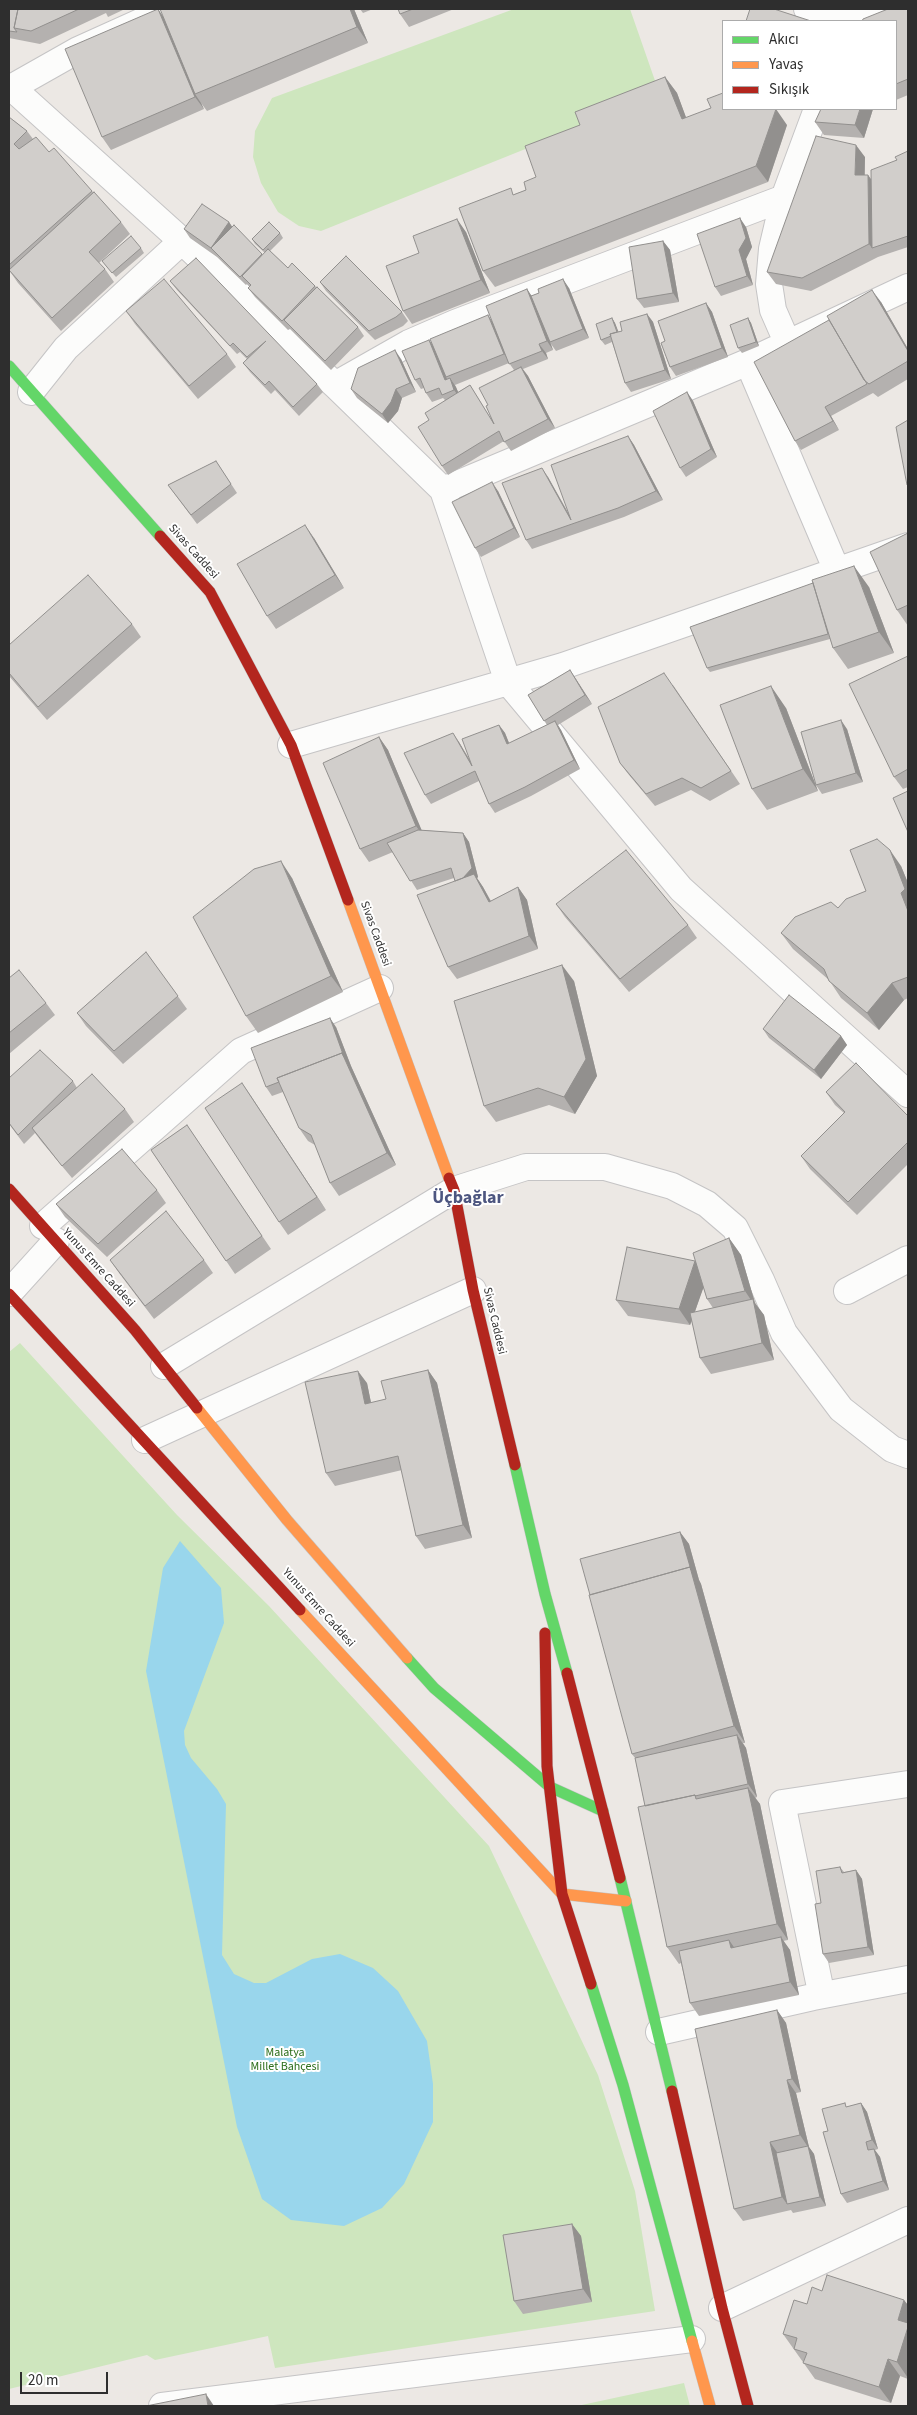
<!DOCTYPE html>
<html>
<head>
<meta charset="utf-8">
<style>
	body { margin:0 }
	#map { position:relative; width:917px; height:2415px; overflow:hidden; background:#ece8e4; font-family:"Source Sans 3",sans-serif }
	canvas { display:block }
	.frame { position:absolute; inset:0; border:10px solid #2e2e2e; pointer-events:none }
	.legend { position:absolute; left:722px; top:20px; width:175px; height:90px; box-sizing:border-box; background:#fff; border:1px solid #ababab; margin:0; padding:6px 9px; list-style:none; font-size:15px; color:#2e2e2e }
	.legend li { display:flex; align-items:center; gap:10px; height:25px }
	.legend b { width:25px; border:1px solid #ababab }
	.scale { position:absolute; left:20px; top:2372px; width:88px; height:22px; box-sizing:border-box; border:2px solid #2e2e2e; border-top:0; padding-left:6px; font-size:15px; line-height:18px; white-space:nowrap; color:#2e2e2e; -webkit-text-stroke:4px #fff; paint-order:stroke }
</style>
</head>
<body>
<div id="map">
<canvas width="917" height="2415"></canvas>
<div class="frame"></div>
<ul class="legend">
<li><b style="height:6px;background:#63d668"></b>Akıcı</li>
<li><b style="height:6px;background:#ff974d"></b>Yavaş</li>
<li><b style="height:6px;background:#b3261e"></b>Sıkışık</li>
</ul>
<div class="scale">20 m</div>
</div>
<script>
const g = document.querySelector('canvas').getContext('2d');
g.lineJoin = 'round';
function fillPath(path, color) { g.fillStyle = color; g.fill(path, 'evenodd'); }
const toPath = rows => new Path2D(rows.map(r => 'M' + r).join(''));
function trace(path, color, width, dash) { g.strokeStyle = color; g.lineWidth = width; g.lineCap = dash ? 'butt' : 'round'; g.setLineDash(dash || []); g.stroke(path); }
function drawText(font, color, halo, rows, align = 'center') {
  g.font = font + ' "Source Sans 3",sans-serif'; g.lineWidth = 4; g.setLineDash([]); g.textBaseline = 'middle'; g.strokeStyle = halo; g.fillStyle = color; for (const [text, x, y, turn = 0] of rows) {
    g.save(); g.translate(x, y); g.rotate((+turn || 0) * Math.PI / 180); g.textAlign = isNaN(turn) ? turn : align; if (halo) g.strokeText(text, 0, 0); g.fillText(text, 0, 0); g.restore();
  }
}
fillPath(toPath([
	[514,9,630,9,660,95,321,231,299,226,278,212,261,183,253,157,255,131,272,98],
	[20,1343,177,1515,269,1606,489,1846,598,2075,635,2191,655,2311,275,2368,268,2336,155,2360,147,2355,9,2389,9,1352],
	[684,2383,690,2406,577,2406]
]), '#cee6be');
fillPath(toPath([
	[180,1541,221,1588,224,1623,184,1731,185,1745,191,1758,217,1789,226,1804,222,1955,234,1974,254,1983,266,1983,312,1959,340,1954,373,1968,398,1991,427,2041,433,2084,433,2122,404,2184,382,2208,344,2226,291,2220,262,2199,237,2127,146,1671,163,1568]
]), '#99d6ec');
const street = toPath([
	[807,9,846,21],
	[852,21,884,9],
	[11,87,182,241,335,385],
	[9,89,78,50,169,9],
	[817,109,784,198,455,323,409,343,335,385,443,490,508,682,681,889,908,1094],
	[784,198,772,249,769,284,773,310,787,342],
	[748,362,837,571],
	[31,392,66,348,182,241],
	[443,490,748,362,908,287],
	[291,745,563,666,908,546],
	[43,1226,241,1051,380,988],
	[847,1291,908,1259],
	[9,1293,56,1241],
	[164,1366,454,1190,526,1167,605,1167,672,1186,707,1204,735,1228,761,1280,784,1333,841,1409,892,1449,908,1455],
	[145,1440,473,1290],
	[813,1997,908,1979],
	[659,2032,813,1997,821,1992,782,1803,908,1784],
	[722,2308,908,2220],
	[162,2406,692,2339]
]);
const fast = toPath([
	[9,366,160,536],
	[515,1465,545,1594,567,1673],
	[407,1658,434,1688,550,1787,603,1811],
	[620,1878,672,2091],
	[591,1984,623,2085,692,2341]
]);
const slow = toPath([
	[348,900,449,1178],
	[197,1408,287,1520,407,1658],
	[300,1610,562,1894,626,1901],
	[692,2341,710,2406]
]);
const jam = toPath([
	[160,536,210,592,291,745,348,900],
	[449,1178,454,1190,473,1290,515,1465],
	[9,1189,135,1330,197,1408],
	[9,1294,300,1610],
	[545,1633,547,1766,562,1894,591,1984],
	[567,1673,620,1878],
	[672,2091,722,2308,748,2406]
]);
trace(street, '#c5c4c5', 28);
trace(fast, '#c5c4c5', 12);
trace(slow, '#c5c4c5', 12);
trace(jam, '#c5c4c5', 12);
trace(street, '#fcfcfb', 26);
trace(fast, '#63d668', 11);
trace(slow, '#ff974d', 11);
trace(jam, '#b3261e', 11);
fillPath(toPath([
	[9,9,125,9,108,17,106,13,40,44,9,38],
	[158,9,163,17,354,9,368,43,207,111,201,103,204,109,111,150,102,137],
	[360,9,373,9,363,13],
	[398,9,454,9,409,27,400,14],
	[908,9,908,95,896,100,896,21],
	[665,77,677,93,686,118,787,125,768,182,495,287,483,271,515,194,526,190,536,177],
	[873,109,864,138,824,135,815,122],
	[9,117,27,131,33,139,49,152,92,191,121,222,130,234,99,263,105,269,114,282,61,331,18,283,9,270,10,269,9,267],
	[908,151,908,247,878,257,811,291,776,284,767,272,865,157,865,175,868,175,871,179],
	[229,222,232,227,263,255,265,253,255,244,252,239,280,233,283,238,270,251,288,268,315,286,358,327,364,336,331,370,290,329,288,330,255,297,248,288,250,287,247,284,246,285,217,257,190,238,184,229],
	[746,227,752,247,746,259,753,285,721,296,715,287],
	[466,232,490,293,412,324,403,311,419,253],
	[663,241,670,250,679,302,644,308,637,299],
	[141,248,144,253,116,277,102,261],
	[170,281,317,384,323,392,299,416,275,390,271,394,250,372,243,363,247,359,240,352,237,354,177,290],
	[320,282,402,312,408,321,403,326,375,340,326,291],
	[569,288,589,338,556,351,551,344,553,350,546,353,548,359,523,369,528,376,555,428,511,451,504,441,448,475,442,466,429,420,445,400,443,398,432,402,426,393,424,388,421,389,415,380,429,340,433,345,493,322,527,289,532,297],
	[509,363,514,370,488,405,492,420,470,385,458,392,455,385],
	[881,302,908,349,908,379,878,397,873,393,831,416,839,430,801,450,795,441],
	[706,303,712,312,728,357,676,376,670,367,665,341],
	[126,311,227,354,236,367,198,399,135,324],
	[647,314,653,322,671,379,631,392,625,383,612,342,605,345,601,340,612,318,615,323,618,332,622,331],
	[748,318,751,323,759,346,742,353,738,348],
	[401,359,416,392,402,398,398,411,388,423,357,398,351,389],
	[687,392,693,401,717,457,686,477,680,468],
	[628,436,634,445,663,500,624,517,532,549,526,540,548,477,568,512],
	[216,461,237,493,197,524,168,485],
	[498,491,520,537,481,557,475,548],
	[908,533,908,626,897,610],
	[314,538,344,588,276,629,267,616],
	[869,587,894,653,848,669,833,648,830,639,710,672,707,668],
	[132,624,141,637,47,720,9,676,9,645],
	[908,656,908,787,903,789,894,777],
	[570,670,592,704,558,725,561,730,580,769,531,796,495,813,489,804,479,781,431,804,425,795,459,742,470,760,499,725,505,733,509,743,547,725,528,695],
	[673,685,740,784,710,801,691,790,655,806,629,775,620,763],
	[786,708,818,791,767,810,752,789],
	[847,729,863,782,822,794,816,785],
	[379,737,388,750,421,830,463,833,469,842,478,877,477,878,483,887,491,901,518,887,527,900,538,949,457,979,448,967,455,881,454,878,417,890,393,852,369,862,360,849],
	[901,866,908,883,908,998,904,1000,879,1030,841,998,829,980,793,949,781,933,838,908,866,891],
	[292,878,343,992,258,1033,246,1016],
	[556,904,688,925,697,938,629,992,565,917],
	[146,952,187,1009,123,1064,86,1026,77,1013],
	[9,978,46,1003,55,1015,9,1054],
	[574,981,597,1076,575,1114,549,1105,496,1122,484,1106],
	[336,1027,351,1066,396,1165,339,1196,330,1183,315,1145,308,1141,299,1128,283,1092,272,1096,266,1087],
	[763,1029,841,1036,847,1045,821,1079,769,1038],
	[9,1078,73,1081,77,1088,125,1109,134,1122,72,1178,41,1141,35,1133,24,1144,9,1124],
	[242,1083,326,1210,288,1235,279,1222],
	[826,1092,908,1116,908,1164,857,1215,810,1169,801,1156,844,1113,835,1105],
	[187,1125,271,1249,235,1274,151,1150],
	[157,1190,166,1203,107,1257,65,1217,56,1204],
	[729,1238,741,1255,755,1303,764,1315,774,1360,711,1374,700,1358,692,1321,690,1325,628,1316,616,1300,695,1261],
	[703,1287,707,1299,713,1308,695,1312],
	[110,1260,204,1260,213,1273,154,1319,119,1273],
	[428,1370,437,1383,472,1538,425,1549,416,1536,402,1470,335,1486,326,1473,367,1383,371,1403,386,1399],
	[680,1532,689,1544,699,1580,701,1584,745,1743,743,1743,746,1748,757,1797,755,1798,760,1804,788,1940,783,1941,790,1950,799,1995,699,2016,690,2003,681,1963,679,1964,667,1947,645,1806,635,1758,632,1754],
	[840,1867,844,1872,856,1870,862,1879,874,1955,829,1963,823,1954,821,1903],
	[777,2010,786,2023,801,2092,796,2093,809,2147,814,2154,826,2206,793,2213,791,2210,743,2221,734,2209],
	[861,2103,867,2112,878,2149,875,2150,880,2157,889,2190,847,2203,841,2194,828,2131,847,2107],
	[572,2224,581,2236,592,2302,523,2314,514,2301],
	[822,2291,908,2305,908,2379,900,2376,891,2403,815,2379,783,2334,807,2304]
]), '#b4b1af');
fillPath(toPath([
	[158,9,167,22,195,94,201,103,204,109,195,97],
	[350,9,354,9,368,43,357,27],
	[665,77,677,93,693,136,682,119],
	[776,109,787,125,768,182,756,166],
	[860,109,873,109,864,138,855,125],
	[856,145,865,157,864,188,855,175],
	[868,175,877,188,872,248,869,244],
	[740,218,746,227,752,247,746,259,753,285,747,276,739,250],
	[457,219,466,232,490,293,481,280],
	[229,222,235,231,211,248,217,257,211,248],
	[663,241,670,250,679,302,673,293],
	[563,279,569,288,589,338,583,329],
	[527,289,533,298,553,350,547,341],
	[872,290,881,302,908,349,908,351],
	[706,303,712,312,728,357,722,348],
	[647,314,653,322,671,379,665,370],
	[488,315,494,324,510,362,504,354],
	[612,318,615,323,621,338,618,333],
	[748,318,751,323,759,346,756,342],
	[429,340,435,348,446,377,448,381,445,380],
	[539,344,546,353,548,359,542,351],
	[395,350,401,359,416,392,410,383],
	[521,367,528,376,555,428,548,419],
	[450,378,456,387,461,399,454,390],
	[396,389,402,398,398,411,388,423,382,414],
	[687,392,693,401,717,457,711,449],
	[825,407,831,416,839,430,833,421],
	[628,436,634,445,663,500,656,491],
	[542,468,548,477,574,524,571,520],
	[492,482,498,491,520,537,514,528],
	[305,525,314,538,344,588,335,575],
	[854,566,869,587,894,653,879,632],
	[570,670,576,679,592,704,585,695],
	[771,686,786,708,818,791,803,769],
	[841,720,847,729,863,782,856,773],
	[555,721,561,730,580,769,574,760],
	[499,725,505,733,513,753,507,744],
	[453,733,459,742,478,775,472,766],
	[379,737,388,750,425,838,416,826],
	[463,833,469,842,478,877,477,878,483,887,498,915,463,894],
	[890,850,901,866,908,883,908,911,901,893],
	[281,861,292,878,343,992,331,976],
	[518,887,527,900,538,949,529,936],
	[562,965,574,981,597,1076,575,1114,564,1097],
	[892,983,904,1000,879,1030,867,1013],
	[330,1018,336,1027,351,1066,396,1165,387,1153,342,1053],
	[841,1036,847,1045,821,1079,814,1070],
	[242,1083,251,1096,326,1210,317,1197],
	[729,1238,741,1255,755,1303,764,1315,774,1360,762,1343,753,1303,745,1291],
	[695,1261,707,1278,690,1325,679,1309],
	[428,1370,437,1383,472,1538,463,1525],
	[358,1371,367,1383,374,1417,365,1404],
	[680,1532,689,1544,699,1580,701,1584,745,1743,734,1726],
	[737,1735,746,1748,757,1797,748,1784],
	[748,1788,760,1804,788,1940,777,1924],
	[856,1870,862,1879,874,1955,868,1947],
	[781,1937,790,1950,799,1995,790,1982],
	[729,1940,738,1953,731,1948],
	[777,2010,786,2023,801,2092,792,2079],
	[787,2080,796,2093,809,2147,814,2154,826,2206,820,2197,808,2147,800,2135],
	[861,2103,867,2112,878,2149,872,2140],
	[770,2142,779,2155,787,2204,782,2197],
	[874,2149,880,2157,889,2190,883,2181],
	[572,2224,581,2236,592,2302,583,2289],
	[904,2300,908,2305,908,2378,897,2362,898,2320],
	[888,2359,900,2376,891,2403,879,2387],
	[206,2394,214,2406,208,2406]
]), '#92908e');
const building = toPath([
	[9,9,18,9,14,28,17,32,9,31,9,9],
	[18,9,79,9,31,31,14,28,18,9],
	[158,9,195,97,102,137,65,49,158,9],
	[160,9,350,9,357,27,195,94,160,9],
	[398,9,413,9,400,14,398,9],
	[750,9,774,9,811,21,746,21,750,9],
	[888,9,908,9,908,79,896,84,896,21,862,21,863,19,888,9],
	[665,77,682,119,711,108,707,99,723,93,723,109,776,109,756,166,483,271,459,208,511,188,513,195,526,190,524,182,536,177,525,146,580,125,575,112,665,77],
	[821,109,860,109,855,125,815,122,821,109],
	[9,117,27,131,14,144,19,149,36,137,49,152,54,148,92,191,9,265,9,117],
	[816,136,856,145,855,175,868,175,869,244,802,278,767,272,816,136],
	[908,151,908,236,872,248,871,170,897,160,895,157,908,151],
	[94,192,121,222,89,252,105,269,52,318,9,270,94,192],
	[202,204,229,222,211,248,184,229,202,204],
	[740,218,746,238,739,250,747,276,715,287,697,234,740,218],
	[457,219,481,280,403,311,386,266,419,253,413,236,457,219],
	[269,222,280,233,263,250,252,239,269,222],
	[234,225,262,254,240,277,211,248,234,225],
	[131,236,141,248,112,273,102,261,131,236],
	[663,241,673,293,637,299,629,247,663,241],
	[268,249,288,268,292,263,315,286,282,321,248,288,251,285,242,276,268,249],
	[346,256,402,312,396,317,369,331,320,282,346,256],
	[196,258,317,384,293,407,269,381,265,385,243,363,266,341,247,357,233,343,230,346,170,281,196,258],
	[164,279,227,354,189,386,126,311,164,279],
	[563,279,583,329,550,342,531,296,539,293,538,289,563,279],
	[317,287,358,327,325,361,284,320,317,287],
	[527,289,547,341,539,344,542,351,509,364,486,306,527,289],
	[872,290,908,351,908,361,869,384,864,380,827,316,872,290],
	[706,303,722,348,670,367,661,343,665,341,658,321,706,303],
	[647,314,665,370,625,383,610,334,622,331,620,322,647,314],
	[488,315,504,354,446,377,430,339,488,315],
	[612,318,617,332,610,334,611,336,601,340,596,324,612,318],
	[748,318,756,342,738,348,730,325,748,318],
	[829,320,867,384,825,407,833,421,795,441,754,362,829,320],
	[429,340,445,380,450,378,454,390,442,395,439,388,426,393,420,378,415,380,402,351,429,340],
	[395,350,410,383,396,389,391,402,382,414,351,389,358,368,395,350],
	[521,367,548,419,504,442,499,431,442,466,418,427,429,420,425,413,470,385,494,424,486,406,488,405,479,388,521,367],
	[687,392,711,449,680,468,653,411,687,392],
	[908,420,908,484,907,485,896,427,908,420],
	[628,436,656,491,618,508,526,540,502,483,542,468,571,520,551,465,628,436],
	[216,461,231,484,191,515,168,485,216,461],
	[492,482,514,528,475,548,452,502,492,482],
	[305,525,335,575,267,616,237,564,305,525],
	[908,533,908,605,897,610,870,552,908,533],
	[854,566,879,632,833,648,812,580,854,566],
	[88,575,132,624,38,707,9,673,9,645,88,575],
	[813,583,828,634,707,668,690,627,813,583],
	[908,656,908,769,894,777,849,684,908,656],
	[570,670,585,695,544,721,528,695,570,670],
	[664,673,731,771,701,788,682,778,646,794,620,763,598,707,664,673],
	[771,686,803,769,752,789,720,705,771,686],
	[841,720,856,773,816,785,801,732,841,720],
	[555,721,574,760,525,787,489,804,475,771,425,795,404,753,453,733,472,766,462,739,499,725,507,744,555,721],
	[379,737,416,826,360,849,323,763,379,737],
	[908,791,908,832,893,798,908,791],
	[418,830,463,833,472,868,463,878,455,881,451,868,410,881,387,843,418,830],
	[877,839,890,850,905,889,901,893,908,911,908,977,892,983,867,1013,829,981,824,969,781,933,795,917,831,902,838,908,846,899,866,891,850,850,877,839],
	[626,850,688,925,620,979,556,904,626,850],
	[281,861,331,976,246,1016,193,917,254,869,281,861],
	[474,874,489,902,518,887,529,936,448,967,417,895,474,874],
	[146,952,178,996,114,1051,77,1013,146,952],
	[562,965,586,1059,564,1097,538,1088,484,1106,454,1001,562,965],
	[19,970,46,1003,9,1033,9,978,19,970],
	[789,995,841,1036,814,1070,763,1029,789,995],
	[330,1018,344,1057,342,1053,277,1078,279,1082,266,1087,251,1048,330,1018],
	[40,1050,73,1081,18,1135,9,1123,9,1078,40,1050],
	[342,1053,387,1153,330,1183,311,1135,299,1128,277,1078,342,1053],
	[856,1063,908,1116,908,1142,848,1202,801,1156,845,1112,826,1092,856,1063],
	[92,1074,125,1109,62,1166,32,1128,92,1074],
	[242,1083,317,1197,279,1222,205,1108,242,1083],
	[187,1125,262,1236,226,1261,151,1150,187,1125],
	[122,1149,157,1190,98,1244,56,1204,122,1149],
	[166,1211,204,1260,145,1306,110,1260,166,1211],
	[729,1238,745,1291,707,1299,693,1253,729,1238],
	[627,1247,695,1261,679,1309,616,1300,627,1247],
	[753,1299,762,1343,700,1358,690,1313,753,1299],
	[428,1370,463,1525,416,1536,398,1456,326,1473,305,1382,358,1371,365,1404,386,1399,381,1381,428,1370],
	[680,1532,691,1570,690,1567,590,1595,580,1559,680,1532],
	[690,1567,734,1726,632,1754,589,1595,690,1567],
	[737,1735,748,1784,695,1796,695,1795,645,1806,635,1758,737,1735],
	[748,1788,777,1924,667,1947,638,1807,695,1795,696,1799,748,1788],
	[840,1867,842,1873,856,1870,868,1947,823,1954,815,1904,821,1903,816,1871,840,1867],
	[781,1937,790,1982,690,2003,679,1951,729,1940,731,1948,781,1937],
	[777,2010,792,2079,787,2080,800,2135,770,2142,782,2197,734,2209,695,2029,777,2010],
	[845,2103,846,2107,861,2103,872,2140,866,2142,868,2150,874,2149,883,2181,841,2194,823,2132,828,2131,822,2109,845,2103],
	[808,2146,820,2197,787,2204,776,2153,808,2146],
	[572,2224,583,2289,514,2301,503,2235,572,2224],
	[827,2275,904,2300,898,2320,908,2323,908,2327,897,2362,888,2359,879,2387,803,2363,807,2353,794,2349,797,2338,783,2334,794,2300,807,2304,812,2287,822,2291,827,2275],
	[206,2394,208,2406,146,2406,206,2394]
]);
fillPath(building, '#d1cecb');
trace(building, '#92908e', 1);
drawText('12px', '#2e2e2e', '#fff', [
	["Sivas Caddesi",193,552,48],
	["Sivas Caddesi",375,934,70],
	["Yunus Emre Caddesi",98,1268,48],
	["Sivas Caddesi",494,1321,77],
	["Yunus Emre Caddesi",318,1608,48]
]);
drawText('12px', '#2c6e1b', '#fff', [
	["Malatya",285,2053],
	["Millet Bahçesi",285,2067]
]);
drawText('bold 18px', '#4d5680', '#fff', [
	["Üçbağlar",468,1199]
]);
</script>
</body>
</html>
